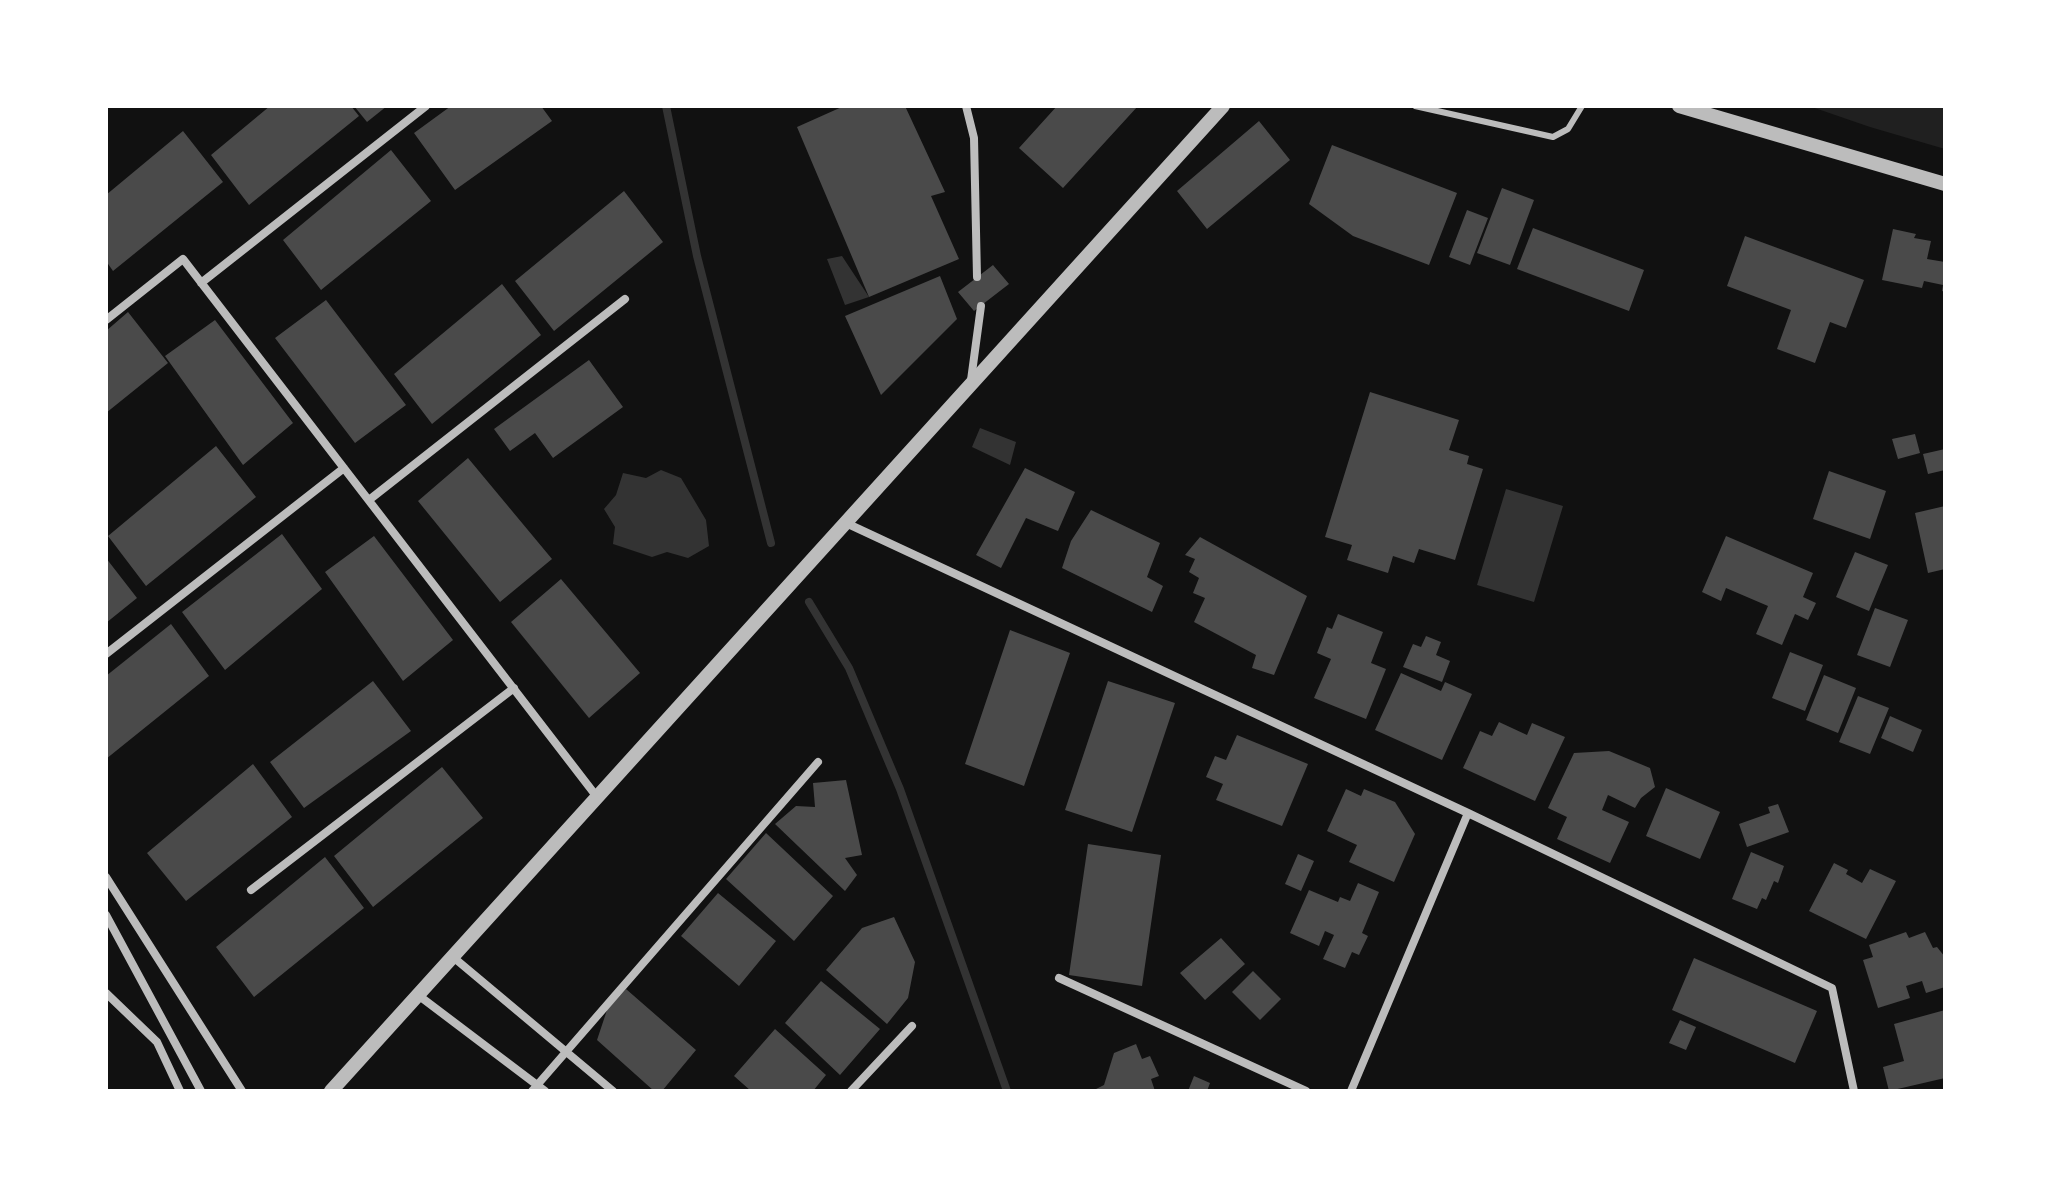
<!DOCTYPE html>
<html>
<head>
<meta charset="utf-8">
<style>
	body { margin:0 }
	#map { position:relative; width:2051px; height:1197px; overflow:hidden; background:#111; font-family:"PT Serif",serif }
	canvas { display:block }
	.frame { position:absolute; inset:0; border:108px solid #fff; pointer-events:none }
</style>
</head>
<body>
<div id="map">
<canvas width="2051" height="1197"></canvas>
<div class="frame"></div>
</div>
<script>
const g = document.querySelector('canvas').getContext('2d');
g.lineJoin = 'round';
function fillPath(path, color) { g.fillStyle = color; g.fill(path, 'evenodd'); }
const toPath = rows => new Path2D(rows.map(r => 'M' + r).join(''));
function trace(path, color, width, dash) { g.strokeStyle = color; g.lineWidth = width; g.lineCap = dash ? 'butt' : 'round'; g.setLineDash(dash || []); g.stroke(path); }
fillPath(toPath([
	[1809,106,1945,106,1945,149,1870,127]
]), '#202020');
fillPath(toPath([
	[842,256,869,297,845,305,827,259],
	[980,428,1016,442,1010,465,972,447],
	[661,470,681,478,706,520,709,546,688,558,667,552,652,557,613,544,615,527,604,509,616,495,623,473,646,478],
	[1506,489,1563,506,1534,602,1477,585]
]), '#333');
trace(toPath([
	[666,106,697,256,771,543],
	[809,602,849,668,900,789,1007,1091]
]), '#333', 8);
fillPath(toPath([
	[270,106,351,106,359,116,249,205,211,155],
	[354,106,387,106,367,122],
	[451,106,541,106,552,121,455,190,414,133],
	[844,106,905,106,945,192,931,196,959,259,869,297,797,127],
	[1057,106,1138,106,1063,188,1019,148],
	[1259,121,1290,160,1207,229,1177,191],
	[183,131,223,182,113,271,106,261,106,195],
	[1332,145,1457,193,1429,265,1353,236,1309,204],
	[391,150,431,201,321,290,283,240],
	[1502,188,1534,200,1510,265,1477,253],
	[624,191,663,242,554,331,515,281],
	[1467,210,1488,218,1470,265,1449,257],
	[1533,228,1644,270,1629,311,1517,269],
	[1893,229,1916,234,1914,238,1931,241,1927,259,1945,262,1945,292,1942,291,1943,285,1924,281,1922,288,1882,280],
	[1745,236,1864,280,1846,328,1830,322,1815,363,1777,349,1791,310,1727,286],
	[993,265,1009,284,974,311,958,292],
	[940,276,957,319,881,395,845,316],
	[502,284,541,335,432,424,394,374],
	[326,300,406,405,355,443,275,338],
	[128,312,168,363,106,413,106,331],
	[215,320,293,423,243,465,165,356],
	[589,360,623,407,553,458,535,433,510,451,494,429],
	[1370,392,1459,420,1449,450,1469,456,1467,464,1483,469,1455,560,1419,549,1414,563,1393,556,1388,573,1347,560,1352,545,1325,537],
	[1915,434,1920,453,1898,459,1892,439],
	[216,446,256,497,146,586,108,536],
	[1945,449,1945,470,1928,474,1923,454],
	[468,458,552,559,500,602,418,501],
	[1025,468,1075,492,1058,531,1026,518,1001,568,976,555],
	[1829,471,1886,491,1870,539,1813,519],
	[1945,506,1945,569,1928,573,1915,513],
	[1091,510,1160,543,1147,577,1163,586,1152,612,1062,568,1071,541],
	[282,534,322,589,225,670,182,612],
	[374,536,453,640,403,681,325,572],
	[1726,536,1813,573,1803,597,1816,603,1808,620,1795,614,1782,645,1756,634,1768,606,1726,588,1721,601,1702,592],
	[1200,537,1307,596,1274,675,1252,668,1256,655,1194,622,1205,598,1193,593,1199,578,1189,572,1195,559,1185,555],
	[1855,552,1888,565,1869,611,1836,597],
	[106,558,137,598,106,623],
	[561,579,640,673,589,718,511,622],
	[1875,608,1908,620,1890,667,1857,655],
	[1338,614,1383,632,1371,663,1386,669,1366,719,1314,698,1331,659,1317,653,1327,627,1332,629],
	[171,624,209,676,106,759,106,676],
	[1010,630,1070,653,1024,786,965,764],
	[1426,636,1441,642,1436,655,1450,661,1442,682,1403,667,1413,644,1421,647],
	[1790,652,1823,665,1805,711,1772,698],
	[1401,673,1441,691,1445,682,1472,694,1442,760,1375,730],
	[1824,675,1856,688,1838,733,1806,720],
	[373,681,411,731,304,808,270,762],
	[1108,681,1175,703,1132,832,1065,810],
	[1858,696,1889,708,1870,754,1839,742],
	[1890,716,1922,730,1913,752,1881,738],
	[1499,722,1527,735,1532,723,1565,737,1535,801,1463,768,1480,731,1492,736],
	[1237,735,1308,764,1282,826,1216,800,1223,784,1206,777,1215,756,1226,760],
	[1609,751,1650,768,1655,787,1641,798,1635,808,1608,795,1602,810,1629,822,1610,863,1557,839,1567,817,1548,808,1574,753],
	[253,764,292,817,186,901,147,853],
	[442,767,483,818,373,907,334,856],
	[846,780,862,855,845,858,857,875,845,891,775,824,796,806,815,807,813,783],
	[1666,788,1720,812,1700,859,1646,836],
	[1346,789,1361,796,1364,789,1395,802,1415,834,1394,882,1349,862,1357,845,1327,831],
	[1778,804,1789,832,1747,847,1739,824,1770,813,1768,807],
	[766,833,833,896,794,941,726,879],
	[1088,844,1161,855,1142,986,1069,975],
	[1751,852,1784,866,1778,883,1774,881,1766,900,1762,898,1757,909,1732,899],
	[1298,854,1314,861,1301,891,1285,884],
	[325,857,364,908,254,997,216,947],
	[1834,863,1848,870,1846,874,1862,883,1870,869,1896,881,1866,939,1809,911],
	[1358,883,1379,892,1362,933,1368,936,1359,955,1352,952,1345,968,1323,959,1334,935,1325,931,1319,946,1290,933,1309,890,1338,902,1340,897,1350,901],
	[718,893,776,941,739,986,681,936],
	[894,917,915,962,908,998,887,1024,826,970,862,928],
	[1906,932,1909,938,1925,932,1933,948,1937,947,1945,957,1945,987,1926,993,1922,981,1906,986,1910,998,1878,1008,1863,960,1873,957,1869,945],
	[1221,938,1245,964,1205,1000,1180,973],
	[1694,958,1817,1011,1795,1063,1672,1010],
	[1253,971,1281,999,1260,1020,1232,992],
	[821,981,880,1029,840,1075,785,1023],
	[626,989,696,1050,662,1091,654,1091,597,1040,607,1010],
	[1945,1010,1945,1078,1889,1091,1883,1067,1904,1061,1894,1024],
	[1680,1020,1696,1027,1686,1050,1669,1043],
	[775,1029,826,1075,813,1091,751,1091,734,1076],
	[1136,1044,1142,1059,1150,1056,1159,1076,1151,1079,1155,1091,1092,1091,1104,1085,1114,1053],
	[1194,1076,1210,1083,1207,1091,1188,1091]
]), '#4a4a4a');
trace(toPath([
	[1415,106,1553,137,1568,129,1582,106]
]), '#bcbcbc', 6);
trace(toPath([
	[966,106,974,138,977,277],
	[201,283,426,106],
	[106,320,183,259,597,797],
	[971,380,981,306],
	[369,500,625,299],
	[846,523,1468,813,1832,988,1854,1091],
	[106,654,344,468],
	[106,877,242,1091],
	[251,890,514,688],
	[106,915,201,1091],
	[453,957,613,1091],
	[1059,978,1306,1091],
	[106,993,157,1042,180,1091],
	[418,995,545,1091],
	[532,1091,818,762],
	[851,1091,912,1026],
	[1351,1091,1468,813]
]), '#bcbcbc', 8);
trace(toPath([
	[1679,106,1945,184],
	[331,1091,1223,106]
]), '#bcbcbc', 14);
</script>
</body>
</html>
